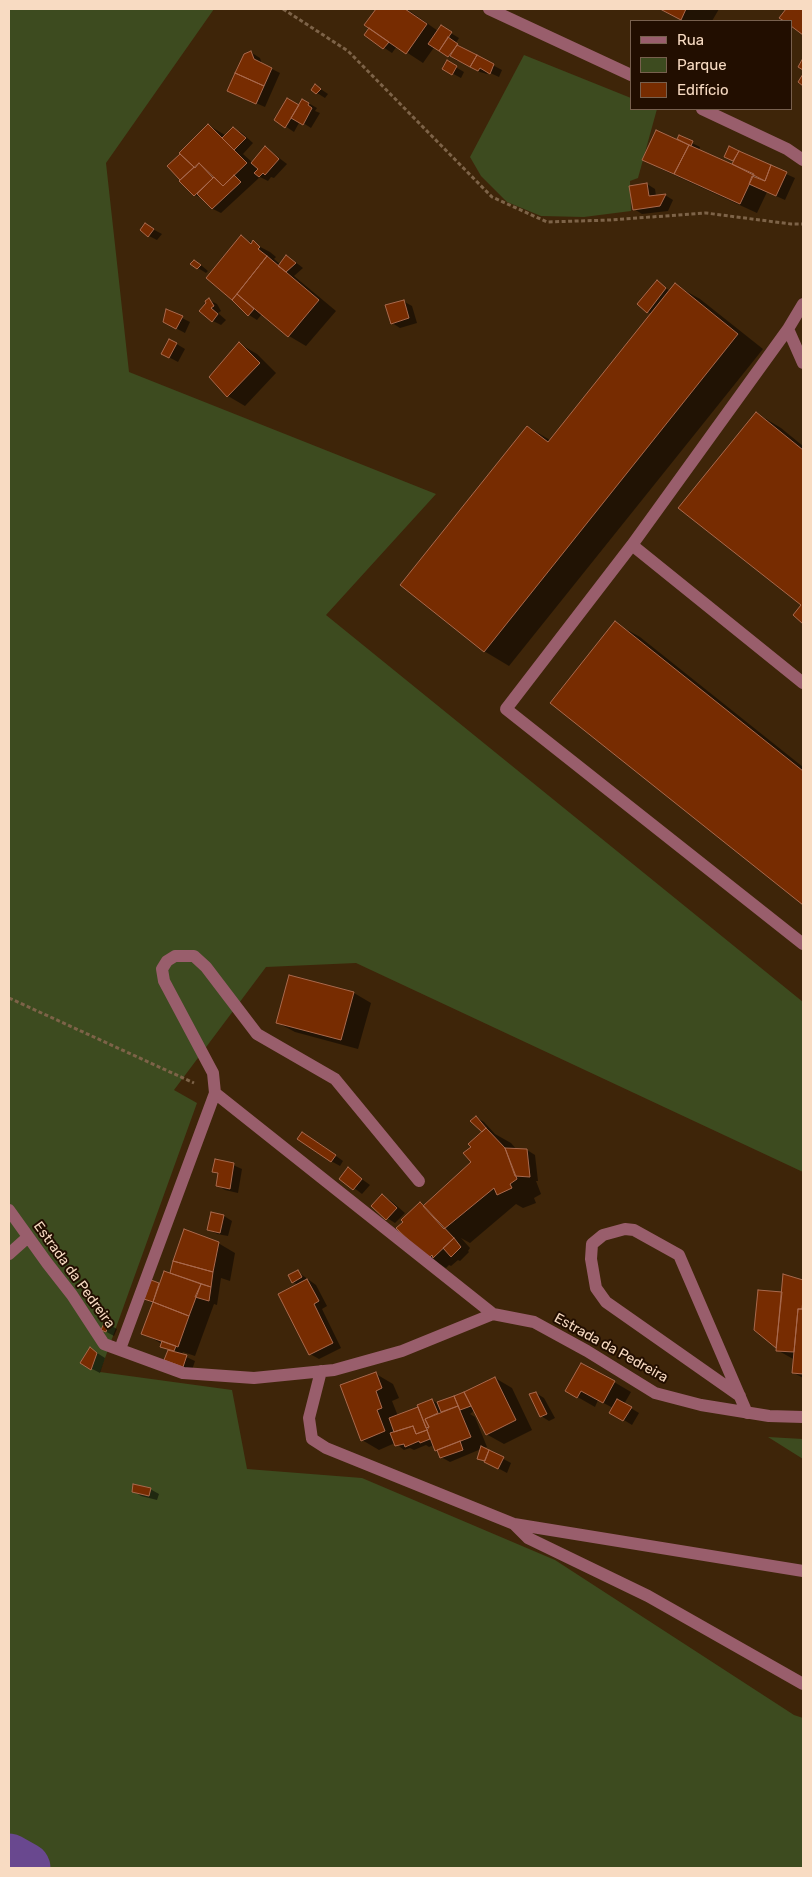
<!DOCTYPE html>
<html>
<head>
<meta charset="utf-8">
<style>
	body { margin:0 }
	#map { position:relative; width:812px; height:1877px; overflow:hidden; background:#3e2509; font-family:Rubik,sans-serif }
	canvas { display:block }
	.frame { position:absolute; inset:0; border:10px solid #f8dbc2; pointer-events:none }
	.legend { position:absolute; left:630px; top:20px; width:162px; height:90px; box-sizing:border-box; background:#220e00; border:1px solid #78604e; margin:0; padding:6px 9px; list-style:none; font-size:15px; color:#f8dbc2 }
	.legend li { display:flex; align-items:center; gap:10px; height:25px }
	.legend b { width:25px; border:1px solid #78604e }
</style>
</head>
<body>
<div id="map">
<canvas width="812" height="1877"></canvas>
<div class="frame"></div>
<ul class="legend">
<li><b style="height:6px;background:#995e6c"></b>Rua</li>
<li><b style="height:14px;background:#3d4b1f"></b>Parque</li>
<li><b style="height:14px;background:#772c01"></b>Edifício</li>
</ul>
</div>
<script>
const g = document.querySelector('canvas').getContext('2d');
g.lineJoin = 'round';
function fillPath(path, color) { g.fillStyle = color; g.fill(path, 'evenodd'); }
const toPath = rows => new Path2D(rows.map(r => 'M' + r).join(''));
function trace(path, color, width, dash) { g.strokeStyle = color; g.lineWidth = width; g.lineCap = dash ? 'butt' : 'round'; g.setLineDash(dash || []); g.stroke(path); }
function drawText(font, color, halo, rows, align = 'center') {
  g.font = font + ' Rubik,sans-serif'; g.lineWidth = 4; g.setLineDash([]); g.textBaseline = 'middle'; g.strokeStyle = halo; g.fillStyle = color; for (const [text, x, y, turn = 0] of rows) {
    g.save(); g.translate(x, y); g.rotate((+turn || 0) * Math.PI / 180); g.textAlign = isNaN(turn) ? turn : align; if (halo) g.strokeText(text, 0, 0); g.fillText(text, 0, 0); g.restore();
  }
}
fillPath(toPath([
	[9,9,214,9,106,163,129,372,436,494,326,615,803,1002,803,1172,356,963,266,967,174,1090,197,1103,100,1372,232,1390,247,1469,362,1478,555,1560,794,1715,803,1718,803,1868,9,1868],
	[524,55,631,98,631,109,657,109,638,178,630,181,631,211,584,217,541,216,507,202,481,176,470,157],
	[768,1437,803,1439,803,1459]
]), '#3d4b1f');
fillPath(toPath([
	[377,9,407,9,438,31,449,32,459,38,456,43,464,50,502,70,499,77,488,72,487,74,480,72,458,60,457,61,435,46,423,63,397,46,392,53,365,35,375,33,366,24],
	[659,9,719,9,712,21,683,21],
	[252,53,260,58,262,64,280,73,265,107,237,95,245,55],
	[447,62,464,72,461,78,444,69],
	[316,86,328,94,325,98,317,93],
	[303,100,317,108,315,111,320,113,311,128,300,121,294,132,276,120,299,106],
	[208,125,225,135,234,129,242,133,253,143,243,154,253,163,266,148,287,164,274,178,271,177,268,181,260,177,221,213,213,209,204,199,195,195,169,167,180,156,185,158],
	[680,137,700,147,699,151,739,169,735,162,725,156,729,148,795,178,785,200,767,192,757,213,661,169,644,159,678,141],
	[647,184,655,189,656,196,665,195,673,200,668,211,642,214,634,209],
	[145,225,162,234,157,240,149,236],
	[241,237,270,252,276,257,274,259,281,265,286,256,294,261,303,268,294,276,336,311,306,346,289,336,262,314,257,320,249,315,233,299],
	[194,261,202,266,208,271,206,273,198,268,192,264],
	[657,282,670,291,675,285,700,299,763,349,509,666,484,651,528,427,550,440,652,314,648,312],
	[209,300,217,304,221,311,218,313,226,320,221,325,213,321],
	[403,301,412,306,417,323,400,328,392,323],
	[182,318,190,322,185,333,164,322],
	[170,340,185,349,178,362,163,354],
	[240,344,257,354,276,373,245,406,228,396,210,377],
	[756,413,781,428,803,446,803,622,794,615,802,605],
	[615,623,640,637,803,767,803,903,551,702],
	[290,977,354,993,371,1003,358,1049,295,1032,278,1023],
	[476,1117,484,1122,495,1134,511,1143,517,1150,527,1150,535,1155,538,1181,536,1181,541,1194,534,1198,536,1203,523,1208,516,1204,470,1243,461,1238,470,1248,468,1251,469,1252,460,1261,458,1260,451,1266,449,1265,446,1268,429,1258,420,1204,425,1206,473,1163,473,1147,483,1132],
	[311,1138,343,1161,340,1166,331,1161],
	[233,1165,242,1169,238,1193,225,1190,217,1185,219,1174,214,1171],
	[348,1169,370,1185,362,1194,341,1178],
	[382,1196,390,1200,405,1213,395,1223,387,1218],
	[212,1213,224,1216,232,1221,228,1236,217,1234,208,1229],
	[218,1243,235,1253,230,1281,221,1278,217,1305,214,1304,195,1356,183,1352,182,1355,195,1361,192,1370,174,1364,169,1350,162,1346,162,1344,143,1333,154,1304,145,1299,151,1281,160,1285,177,1277],
	[298,1272,316,1285,327,1306,322,1309,341,1348,319,1359,310,1354,298,1285,293,1282],
	[785,1276,803,1282,803,1378,794,1373,795,1360,777,1350,778,1347,756,1329,783,1294],
	[106,1323,117,1329,114,1336,103,1330],
	[91,1349,105,1358,100,1373,81,1363],
	[376,1374,393,1384,399,1398,392,1401,398,1416,420,1408,432,1400,437,1403,465,1393,495,1378,512,1388,532,1430,504,1444,486,1434,475,1410,470,1414,475,1417,487,1447,483,1448,511,1463,507,1473,479,1458,481,1449,450,1462,441,1457,434,1445,429,1447,426,1445,414,1450,410,1448,404,1450,395,1443,379,1450,362,1440],
	[614,1382,631,1392,624,1404,639,1413,632,1425,611,1412,613,1408,598,1400,595,1407,567,1391],
	[536,1393,544,1398,555,1418,549,1421,541,1416],
	[150,1489,159,1494,157,1500,141,1496,133,1491]
]), '#0007');
trace(toPath([
	[9,1859,25,1868]
]), '#69488f', 51);
const building = toPath([
	[376,9,405,9,427,24,406,54,364,25,376,9],
	[660,9,686,9,681,20,660,9],
	[786,9,803,9,803,35,791,26,791,21,784,21,779,18,786,9],
	[441,25,452,32,439,51,428,44,441,25],
	[369,28,389,42,383,49,364,35,369,28],
	[448,37,458,44,448,57,439,51,448,37],
	[457,45,477,55,470,67,450,56,457,45],
	[251,51,254,59,272,68,264,86,235,73,244,54,251,51],
	[477,55,494,64,490,74,480,68,478,71,470,67,477,55],
	[803,58,803,70,798,67,803,58],
	[447,60,457,66,452,75,442,69,447,60],
	[235,73,264,86,256,104,227,91,235,73],
	[803,74,803,86,798,82,803,74],
	[315,84,321,89,316,94,311,90,315,84],
	[287,98,299,105,285,128,274,120,287,98],
	[302,99,309,103,308,105,312,108,303,125,291,118,302,99],
	[208,124,247,163,223,186,199,163,195,168,179,153,208,124],
	[233,127,246,138,234,150,222,138,233,127],
	[656,130,689,145,674,174,642,160,656,130],
	[679,135,693,141,691,146,677,139,679,135],
	[689,145,754,174,740,204,674,174,689,145],
	[265,146,279,159,265,175,263,173,259,177,254,173,258,169,251,163,265,146],
	[729,146,739,151,733,161,724,157,729,146],
	[739,151,771,165,765,181,732,164,739,151],
	[180,154,194,167,180,180,167,166,180,154],
	[199,163,213,178,194,196,179,181,199,163],
	[771,165,787,172,776,196,749,184,752,176,765,181,771,165],
	[234,175,241,182,212,209,197,194,214,177,223,186,234,175],
	[647,183,649,196,666,194,660,206,633,210,629,186,647,183],
	[145,223,154,229,148,237,140,230,145,223],
	[241,235,251,244,253,240,260,247,258,249,267,256,232,300,206,278,241,235],
	[286,255,296,263,286,272,278,266,286,255],
	[267,256,319,300,288,337,237,294,267,256],
	[194,260,201,265,197,269,190,264,194,260],
	[657,280,666,288,647,313,637,304,657,280],
	[675,283,738,334,484,652,400,585,527,426,548,442,675,283],
	[237,294,254,309,248,316,232,300,237,294],
	[209,298,214,306,211,308,218,314,212,322,199,311,206,303,205,301,209,298],
	[404,300,409,318,391,324,385,305,404,300],
	[166,309,183,316,176,329,163,322,166,309],
	[169,339,177,343,169,358,161,354,169,339],
	[239,342,260,363,227,397,209,377,239,342],
	[756,412,803,450,803,624,793,615,801,605,678,508,756,412],
	[615,621,803,771,803,905,550,703,615,621],
	[289,975,354,992,341,1040,276,1023,289,975],
	[476,1116,486,1128,482,1132,470,1121,476,1116],
	[486,1128,505,1148,517,1179,510,1184,512,1188,497,1195,494,1188,444,1229,423,1206,471,1162,463,1153,471,1147,468,1144,486,1128],
	[302,1132,336,1155,331,1162,297,1139,302,1132],
	[505,1148,527,1149,530,1177,515,1176,505,1148],
	[215,1159,234,1163,230,1189,216,1186,218,1173,212,1172,215,1159],
	[348,1167,362,1179,353,1190,339,1179,348,1167],
	[382,1194,397,1208,386,1220,371,1206,382,1194],
	[420,1202,454,1238,433,1258,432,1255,428,1259,396,1228,403,1222,401,1220,420,1202],
	[211,1212,224,1215,220,1233,207,1230,211,1212],
	[184,1229,219,1242,213,1272,173,1261,184,1229],
	[454,1238,461,1247,451,1257,443,1248,454,1238],
	[173,1261,213,1272,211,1287,170,1273,173,1261],
	[298,1270,302,1277,292,1283,288,1275,298,1270],
	[164,1271,201,1284,189,1316,153,1302,164,1271],
	[783,1274,803,1280,803,1299,802,1309,798,1309,794,1352,776,1351,783,1274],
	[307,1279,319,1301,314,1304,333,1343,309,1355,278,1294,307,1279],
	[151,1280,159,1283,153,1302,144,1299,151,1280],
	[201,1284,211,1287,209,1301,195,1297,201,1284],
	[758,1290,782,1292,776,1348,754,1330,758,1290],
	[153,1302,189,1316,178,1347,141,1334,153,1302],
	[798,1309,803,1309,803,1374,792,1373,798,1309],
	[105,1321,109,1323,106,1332,101,1330,105,1321],
	[162,1341,176,1346,174,1351,160,1347,162,1341],
	[90,1347,97,1353,91,1370,80,1363,90,1347],
	[168,1350,187,1355,183,1367,164,1360,168,1350],
	[581,1363,615,1381,603,1403,581,1391,577,1398,565,1391,581,1363],
	[376,1372,382,1388,376,1391,382,1408,377,1410,385,1431,361,1441,340,1385,376,1372],
	[495,1377,516,1420,486,1435,464,1392,495,1377],
	[464,1392,471,1406,460,1410,454,1396,464,1392],
	[536,1392,547,1414,540,1417,529,1394,536,1392],
	[454,1396,458,1406,441,1412,437,1402,454,1396],
	[432,1399,438,1413,425,1419,429,1427,426,1428,417,1405,432,1399],
	[617,1399,632,1407,623,1421,609,1413,617,1399],
	[458,1406,471,1437,435,1451,427,1430,429,1427,425,1419,458,1406],
	[418,1407,427,1430,416,1434,413,1426,394,1432,389,1418,418,1407],
	[413,1426,416,1434,427,1430,430,1439,420,1443,419,1441,405,1447,404,1444,395,1446,390,1433,413,1426],
	[460,1441,463,1450,440,1458,437,1450,460,1441],
	[481,1446,489,1450,485,1461,477,1459,481,1446],
	[489,1450,504,1457,498,1469,484,1462,489,1450],
	[133,1484,151,1488,149,1496,132,1492,133,1484]
]);
fillPath(building, '#772c01');
trace(building, '#a9694d', 1);
trace(toPath([
	[283,9,348,51,492,197,547,222,610,220,706,213,791,224,803,224],
	[9,998,194,1083]
]), '#7d6348', 3, [4, 2.5]);
trace(toPath([
	[489,9,631,75],
	[702,109,787,149,803,160],
	[803,304,788,329,803,363],
	[788,329,632,545,506,709,803,944],
	[632,545,803,683],
	[215,1093,493,1314],
	[9,1210,47,1263,72,1295,104,1344,183,1373,254,1378,334,1370,402,1351,493,1314,534,1322,587,1351,655,1393,701,1405,769,1416,803,1417],
	[9,1254,28,1237],
	[120,1349,215,1093,213,1073,164,981,162,969,167,961,175,956,194,956,206,967,257,1034,335,1079,419,1181],
	[321,1371,309,1418,312,1439,326,1448,514,1524,803,1571],
	[740,1396,606,1302,596,1288,591,1259,592,1244,603,1235,625,1229,634,1230,679,1255,747,1413],
	[514,1524,528,1538,648,1596,803,1684]
]), '#995e6c', 12);
drawText('14px', '#f8dbc2', '#220e00', [
	["Estrada da Pedreira",74,1275,54],
	["Estrada da Pedreira",611,1348,29]
]);
</script>
</body>
</html>
